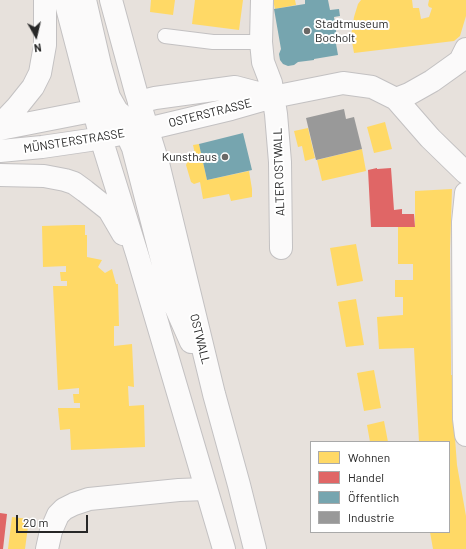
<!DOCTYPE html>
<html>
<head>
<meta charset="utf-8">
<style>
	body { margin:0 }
	#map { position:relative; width:466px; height:549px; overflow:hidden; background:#e7e1dc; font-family:Barlow,sans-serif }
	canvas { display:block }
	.legend { position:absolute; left:310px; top:441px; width:140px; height:92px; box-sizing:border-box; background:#fff; border:1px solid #a9a9a9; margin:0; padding:5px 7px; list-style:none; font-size:12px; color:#272727 }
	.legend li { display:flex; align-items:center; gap:8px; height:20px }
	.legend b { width:20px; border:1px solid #a9a9a9 }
	.north { position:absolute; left:16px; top:16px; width:40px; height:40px; -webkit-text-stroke:3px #fff; paint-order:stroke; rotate:172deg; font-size:11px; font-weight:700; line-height:16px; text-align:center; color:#272727 }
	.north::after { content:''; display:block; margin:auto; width:14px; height:18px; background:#272727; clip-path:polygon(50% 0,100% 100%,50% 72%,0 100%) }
	.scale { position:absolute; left:16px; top:515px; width:72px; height:18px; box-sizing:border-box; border:2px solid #272727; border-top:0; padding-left:5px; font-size:12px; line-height:14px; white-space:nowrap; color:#272727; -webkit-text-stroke:3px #fff; paint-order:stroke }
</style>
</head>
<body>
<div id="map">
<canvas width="466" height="549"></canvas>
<ul class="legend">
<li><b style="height:11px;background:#ffd966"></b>Wohnen</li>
<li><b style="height:11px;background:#e06666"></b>Handel</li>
<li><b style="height:11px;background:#76a5af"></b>Öffentlich</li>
<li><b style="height:11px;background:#999"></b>Industrie</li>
</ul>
<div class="north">N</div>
<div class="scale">20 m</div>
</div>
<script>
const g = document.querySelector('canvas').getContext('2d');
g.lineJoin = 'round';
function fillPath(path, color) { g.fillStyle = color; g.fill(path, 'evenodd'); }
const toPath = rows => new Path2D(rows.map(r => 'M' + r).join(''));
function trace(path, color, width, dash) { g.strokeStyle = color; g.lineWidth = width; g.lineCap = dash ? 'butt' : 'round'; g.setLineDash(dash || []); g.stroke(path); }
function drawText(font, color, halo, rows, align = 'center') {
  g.font = font + ' Barlow,sans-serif'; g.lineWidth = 4; g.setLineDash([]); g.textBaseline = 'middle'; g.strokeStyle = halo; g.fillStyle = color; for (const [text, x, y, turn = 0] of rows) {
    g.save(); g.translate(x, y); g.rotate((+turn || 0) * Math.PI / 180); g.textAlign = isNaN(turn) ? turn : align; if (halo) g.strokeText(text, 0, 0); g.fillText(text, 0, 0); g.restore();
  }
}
fillPath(toPath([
	[151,0,175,0,173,15,150,12],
	[195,0,243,0,239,30,192,24],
	[273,0,295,0,296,5,275,9],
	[361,0,412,0,413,8,419,8,421,19,429,17,432,8,429,7,428,5,429,0,466,0,466,16,460,36,454,41,354,53,351,36,354,17,358,4],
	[385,122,392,149,374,153,367,127],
	[308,128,315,158,305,161,302,146,298,147,294,131],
	[199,144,207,180,249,171,252,189,252,197,231,201,229,194,203,199,200,182,194,184,191,182,186,165,187,163,189,160,196,158,193,145],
	[362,149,366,171,322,181,317,160],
	[452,189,450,250,451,365,451,375,452,375,452,398,457,465,466,516,466,549,433,549,430,532,449,532,449,442,419,442,414,348,379,349,377,317,403,315,403,297,395,297,395,280,413,280,413,264,398,264,398,227,415,227,415,191],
	[75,225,85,225,85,235,87,235,87,257,102,260,98,267,105,273,112,269,116,284,118,284,119,326,114,326,114,346,132,344,134,387,128,386,129,406,144,405,145,447,71,450,70,429,60,430,58,408,80,408,80,403,74,403,73,394,79,394,79,388,58,390,53,286,67,286,67,281,61,281,60,272,66,272,66,266,43,267,42,226],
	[356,244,363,281,337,286,330,248],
	[356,299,364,345,346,347,338,302],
	[374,370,381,408,364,411,357,373],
	[384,421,388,442,370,442,367,425],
	[12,517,29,519,25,549,8,549]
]), '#ffd966');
fillPath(toPath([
	[377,168,377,169,391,168,394,210,402,209,402,214,414,214,415,227,371,227,368,170],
	[0,513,7,514,3,549,0,549]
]), '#e06666');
fillPath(toPath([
	[305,0,328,0,330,10,339,9,340,16,334,17,337,38,335,38,338,55,314,59,314,60,298,62,294,65,288,66,283,64,280,60,279,54,281,49,274,9,305,4],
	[243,133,252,170,207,180,199,144]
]), '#76a5af');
fillPath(toPath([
	[344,109,346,119,354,117,362,149,316,160,306,118]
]), '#999');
const lane = toPath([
	[165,36,213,42,261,42]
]);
const street = toPath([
	[262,0,261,42,263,62,271,83,276,114,280,162,281,248],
	[396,99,409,94,432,81,460,61,466,49],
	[139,102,155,98,235,87,273,97],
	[147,129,231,109,273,97,343,83,372,87,396,99,430,138,466,173],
	[466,193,463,222,464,419,466,435],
	[47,549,51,531,58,515,64,509,74,504,89,499,179,490,206,489]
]);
const secondary = toPath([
	[65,0,101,138,138,257,224,549],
	[85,0,100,65,109,97,117,111,132,123],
	[111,0,136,92,158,163,214,394,239,485,255,549],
	[93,111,111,117,121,127,127,135,133,148,172,299,191,342],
	[0,125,17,107,33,87,40,73,45,45,45,0],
	[0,129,107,108],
	[0,151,42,147,90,140,116,135],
	[0,175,44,176,65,180,74,183,85,191,109,210,123,234]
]);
trace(lane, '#c3c1c2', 16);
trace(street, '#c3c1c2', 24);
trace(secondary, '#c3c1c2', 24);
trace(lane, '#fbfafa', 14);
trace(street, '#fbfafa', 22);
trace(secondary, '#fbfafa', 22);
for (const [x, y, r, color] of [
	[307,31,4,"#6a6866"],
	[225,157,4,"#6a6866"]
]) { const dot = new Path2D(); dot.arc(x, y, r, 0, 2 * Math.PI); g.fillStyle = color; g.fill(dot); trace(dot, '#fff', 1.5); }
drawText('12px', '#272727', '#fff', [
	["Stadtmuseum",315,24],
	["Bocholt",315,38],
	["Kunsthaus",217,157,"right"]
], 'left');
drawText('12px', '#272727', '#fff', [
	["OSTERSTRASSE",210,113,-14],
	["MÜNSTERSTRASSE",74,141,-9],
	["ALTER OSTWALL",279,172,-92],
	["OSTWALL",200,339,76]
]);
</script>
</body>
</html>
